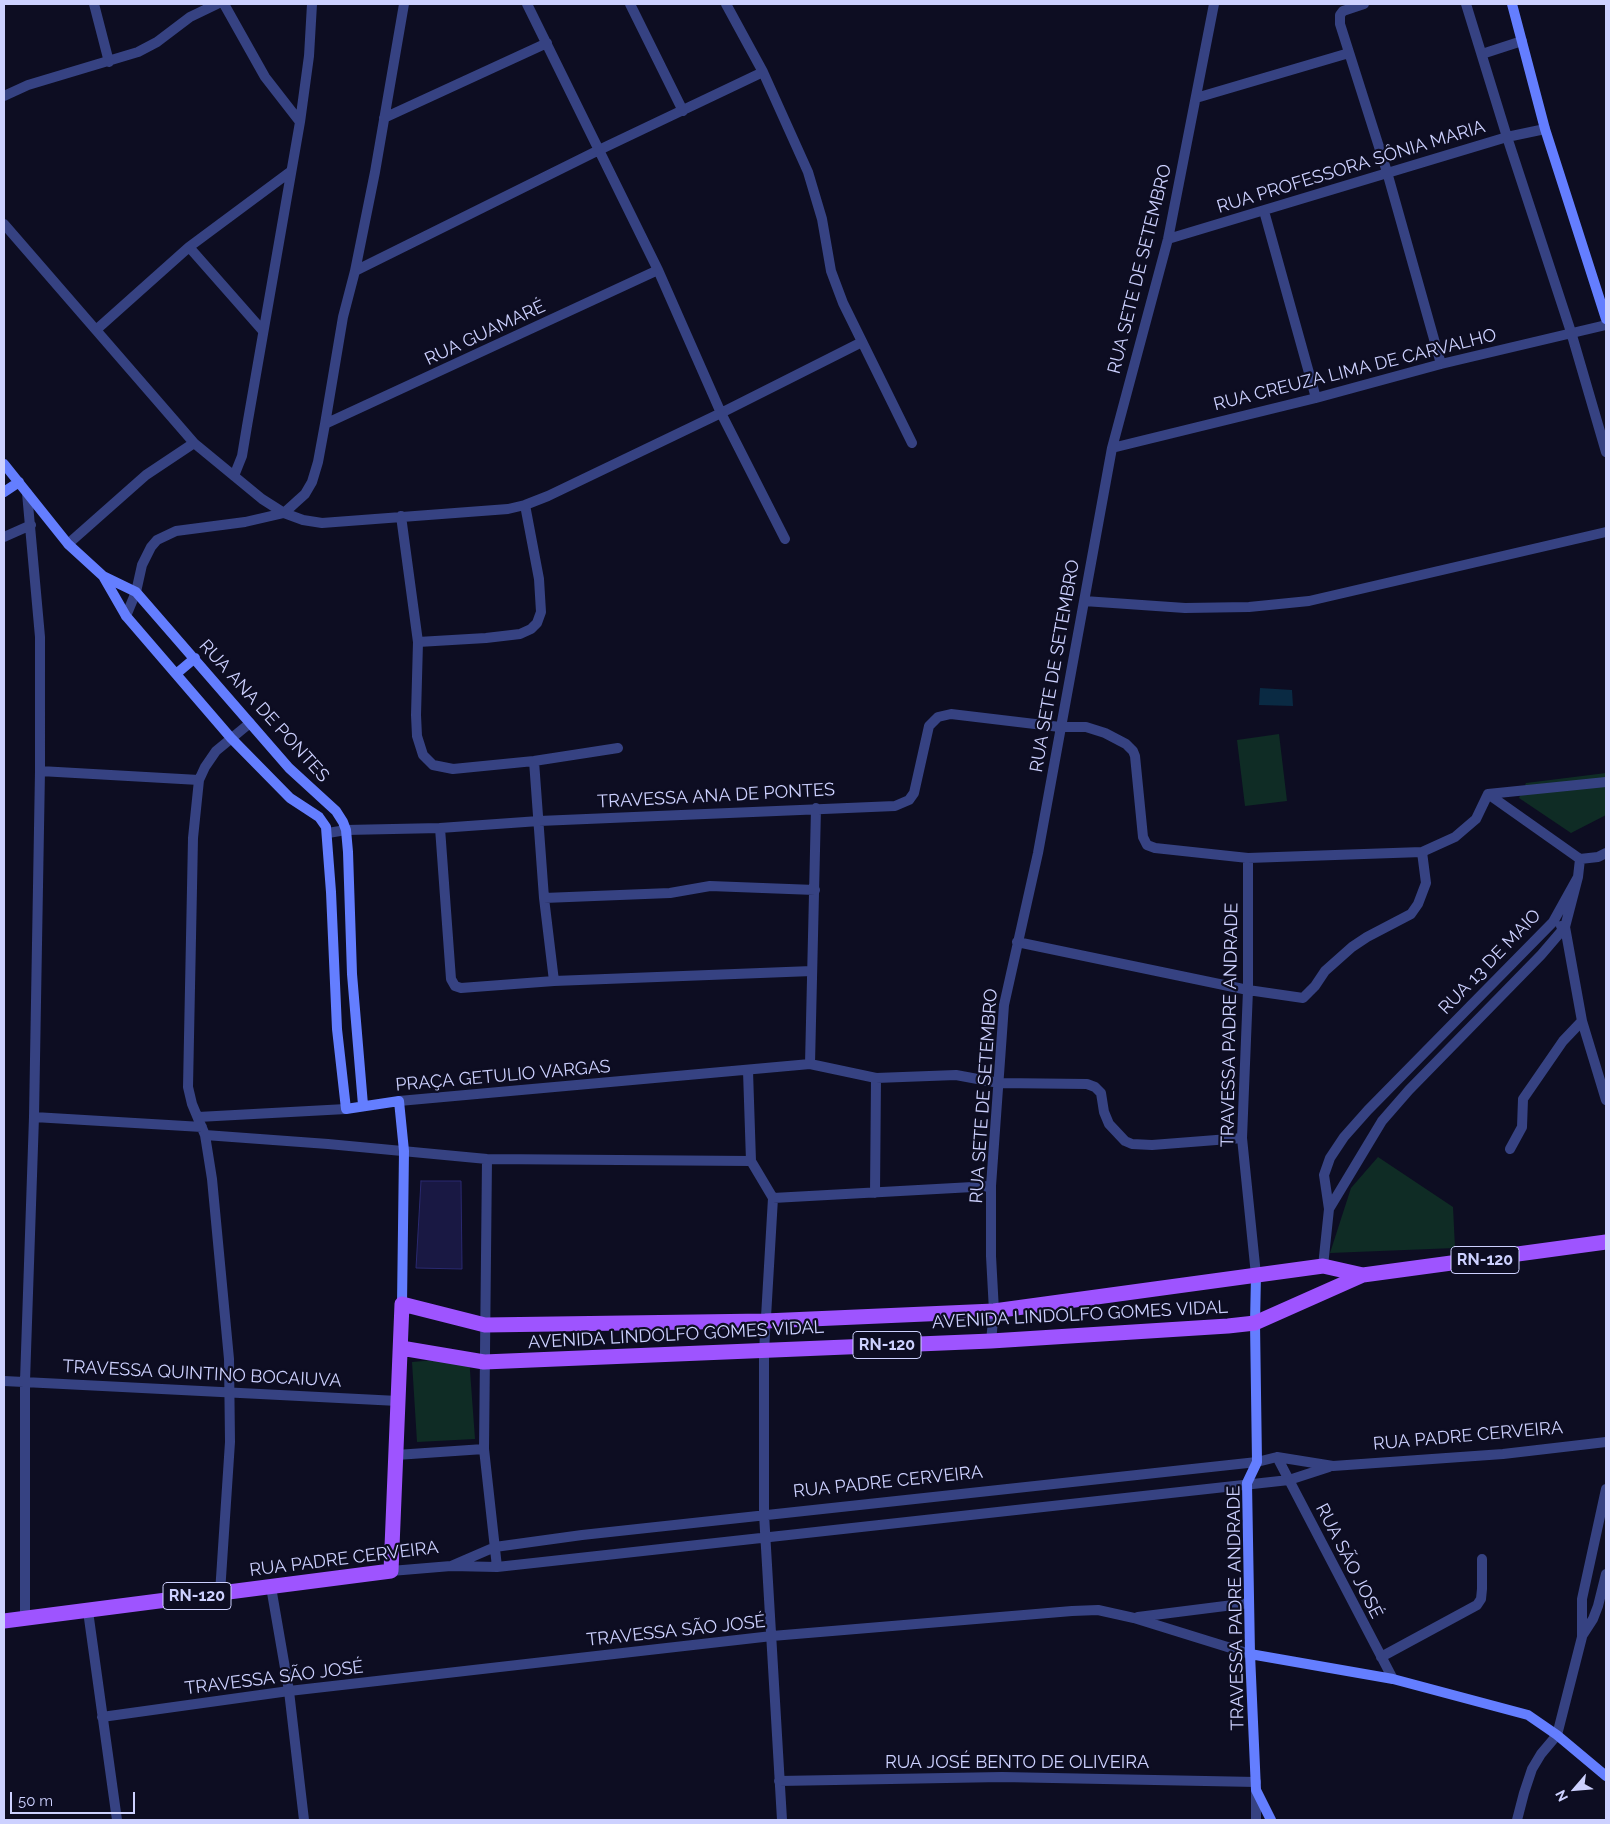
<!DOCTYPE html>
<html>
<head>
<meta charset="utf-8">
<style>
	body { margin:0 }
	#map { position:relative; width:1610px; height:1824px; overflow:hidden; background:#0d0d22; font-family:Raleway,sans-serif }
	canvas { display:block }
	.frame { position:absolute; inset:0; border:5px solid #cdd1ff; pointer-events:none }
	.north { position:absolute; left:1550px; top:1764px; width:50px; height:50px; -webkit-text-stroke:4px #0d0d22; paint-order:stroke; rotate:243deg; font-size:14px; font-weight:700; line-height:20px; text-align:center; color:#cdd1ff }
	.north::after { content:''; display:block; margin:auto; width:18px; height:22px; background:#cdd1ff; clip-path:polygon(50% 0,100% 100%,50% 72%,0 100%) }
	.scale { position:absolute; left:10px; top:1792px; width:125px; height:22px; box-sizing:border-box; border:2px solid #cdd1ff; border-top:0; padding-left:6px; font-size:15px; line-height:18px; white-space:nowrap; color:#cdd1ff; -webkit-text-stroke:4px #0d0d22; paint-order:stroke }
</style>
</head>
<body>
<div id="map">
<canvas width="1610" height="1824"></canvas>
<div class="frame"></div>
<div class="north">N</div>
<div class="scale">50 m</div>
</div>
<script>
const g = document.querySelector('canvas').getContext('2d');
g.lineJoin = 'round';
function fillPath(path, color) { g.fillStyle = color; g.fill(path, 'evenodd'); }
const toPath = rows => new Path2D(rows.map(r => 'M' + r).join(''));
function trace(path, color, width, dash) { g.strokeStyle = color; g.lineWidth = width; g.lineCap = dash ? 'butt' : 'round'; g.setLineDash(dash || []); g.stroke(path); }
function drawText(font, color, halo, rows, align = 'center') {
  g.font = font + ' Raleway,sans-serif'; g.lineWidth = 4.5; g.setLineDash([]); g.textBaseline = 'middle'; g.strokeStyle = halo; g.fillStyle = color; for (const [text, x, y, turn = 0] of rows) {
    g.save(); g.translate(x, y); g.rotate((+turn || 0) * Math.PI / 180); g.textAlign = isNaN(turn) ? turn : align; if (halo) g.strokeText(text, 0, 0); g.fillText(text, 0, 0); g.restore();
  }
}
fillPath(toPath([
	[1279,734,1287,801,1245,806,1237,740],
	[1606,773,1606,815,1571,833,1519,798,1526,783],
	[1378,1157,1453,1207,1455,1248,1330,1253,1351,1188],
	[469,1357,475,1439,417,1442,412,1362]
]), '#0f2c25');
fillPath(toPath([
	[1260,688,1292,690,1293,706,1259,705]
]), '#0a2a43');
const building = toPath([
	[421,1181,461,1181,462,1269,416,1268,421,1181]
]);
fillPath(building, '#191843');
trace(building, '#2a2970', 1);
trace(toPath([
	[94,4,109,62],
	[224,4,265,77,300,122],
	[527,4,658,270,721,413,785,539],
	[630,4,683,111],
	[726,4,763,72,808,172,822,219,831,271,843,303,912,443],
	[1364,4,1343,11,1340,15,1340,24,1387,172,1441,364],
	[1466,4,1507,137,1571,332,1606,452],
	[1482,54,1522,41],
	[4,96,28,85,138,52,157,42,190,17,217,4],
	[1196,98,1349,53],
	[384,118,547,43],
	[1264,211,1316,398],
	[4,224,194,443,262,499,284,513,303,520,322,523,508,509,525,505,548,496,721,413,862,342],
	[1168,239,1507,137,1545,129],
	[189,247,263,331],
	[355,271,599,150,763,72],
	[96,330,189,247,290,172],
	[325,424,658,270],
	[1112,448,1316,398,1441,364,1606,325],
	[234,476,242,456,247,426,300,122,309,56,312,4],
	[401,516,418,642,416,715,417,736,423,755,433,765,453,769,534,761,618,748],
	[4,537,31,525],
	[68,544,146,475,194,443],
	[1084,601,1185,608,1249,607,1309,601,1606,532],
	[126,616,136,592,142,565,151,547,157,540,176,531,245,522,284,513,305,494,312,482,318,462,325,424,343,317,355,271,375,172,404,4],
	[418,642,486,638,520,634,531,629,537,623,541,612,539,579,525,505],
	[534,761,544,898,554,981],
	[40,771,199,780],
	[1488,794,1580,859],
	[440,828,451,979,455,986,461,988,554,981,812,971],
	[328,833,346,830,440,828,539,821,895,806,909,800,914,793,929,726,938,717,951,714,1060,727,1086,727,1105,733,1126,744,1133,751,1135,756,1143,837,1147,845,1155,848,1248,858,1422,852,1455,837,1476,819,1488,794,1606,782],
	[1248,858,1248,990,1242,1138,1256,1275],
	[544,898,670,893,710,886,815,890],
	[1561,926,1565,927,1582,1021,1606,1100],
	[1017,942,1248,990,1303,998,1315,986,1325,971,1352,947,1367,937,1411,914,1418,904,1426,883,1422,852],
	[810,1064,816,808],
	[748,1071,751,1161,773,1198,764,1351,764,1514,782,1820],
	[399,1101,810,1064,876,1078,956,1075,999,1083,1087,1084,1095,1087,1101,1093,1104,1112,1109,1124,1125,1141,1132,1144,1152,1145,1242,1138],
	[34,1117,202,1127],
	[198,1117,346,1109],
	[205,1135,328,1144,487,1159,751,1161],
	[1510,1149,1522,1127,1523,1099,1563,1041,1582,1021],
	[487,1159,484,1449,497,1567],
	[875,1193,876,1078],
	[773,1198,991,1186],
	[1329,1209,1382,1121,1409,1090,1541,955,1565,927,1578,877,1580,859,1598,857,1606,853],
	[1323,1266,1329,1209,1324,1175,1330,1158,1344,1137,1368,1110,1553,922,1578,877],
	[991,1341,994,1311,991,1256,991,1186,1004,1005,1038,853,1112,448,1168,239,1214,4],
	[4,1381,398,1401],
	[396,1455,484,1449],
	[1277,1457,1393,1679],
	[451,1566,495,1547,582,1535,1257,1462,1277,1457,1333,1466,1503,1454,1606,1442],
	[391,1571,451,1566,497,1567,1289,1480,1329,1467],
	[271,1587,289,1691,304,1820],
	[220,1593,230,1442,229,1359,212,1179,205,1135,192,1104,188,1087,193,838,199,780,205,767,216,751,250,723],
	[88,1611,117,1820],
	[1138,1617,1249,1603],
	[25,1618,25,1381,34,1117,40,771,40,637,27,493],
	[1582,1636,1593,1619,1598,1606,1606,1574],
	[1381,1657,1477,1605,1481,1599,1482,1589,1482,1559],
	[102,1717,289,1691,772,1636,1072,1611,1098,1610,1134,1618,1250,1654],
	[779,1781,1002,1777,1256,1782],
	[1256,1790,1256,1820],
	[1517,1820,1524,1793,1532,1769,1541,1754,1557,1735,1582,1637,1582,1599,1606,1489]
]), '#364282', 10);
trace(toPath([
	[1512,4,1545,129,1606,319],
	[4,464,68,544,103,576,136,592,289,768,336,811,343,822,346,830,348,852,352,974,363,1105],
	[4,492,19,482],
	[103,576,126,616,231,738,290,798,319,817,326,827,331,892,337,1029,346,1109,399,1101,404,1151,402,1304],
	[176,674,195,658],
	[1256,1275,1255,1323,1257,1462,1247,1483,1250,1654,1256,1790,1271,1820],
	[1250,1654,1393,1679,1528,1715,1557,1735,1606,1776]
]), '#647eff', 10);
trace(toPath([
	[401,1348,484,1362,991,1341,1228,1326,1255,1323,1363,1275,1606,1242],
	[4,1621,391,1571,402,1304,485,1325,765,1321,994,1311,1323,1266,1363,1275]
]), '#9e54ff', 15);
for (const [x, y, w] of [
	[1485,1260,68],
	[887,1345,68],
	[197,1596,68]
]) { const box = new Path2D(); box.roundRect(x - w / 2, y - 13.5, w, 27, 4); g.fillStyle = '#0d0d22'; g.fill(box); trace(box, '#cdd1ff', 1); }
drawText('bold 16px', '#cdd1ff', null, [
	["RN-120",1485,1260],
	["RN-120",887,1345],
	["RN-120",197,1596]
]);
drawText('18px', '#cdd1ff', '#0d0d22', [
	["RUA PROFESSORA SÔNIA MARIA",1351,167,-17],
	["RUA SETE DE SETEMBRO",1140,269,-76],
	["RUA GUAMARÉ",485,333,-25],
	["RUA CREUZA LIMA DE CARVALHO",1355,370,-14],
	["RUA SETE DE SETEMBRO",1055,666,-80],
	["RUA ANA DE PONTES",264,711,48],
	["TRAVESSA ANA DE PONTES",716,796,-3],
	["RUA 13 DE MAIO",1490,962,-46],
	["TRAVESSA PADRE ANDRADE",1230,1025,-89],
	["PRAÇA GETULIO VARGAS",503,1076,-5],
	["RUA SETE DE SETEMBRO",984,1096,-86],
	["AVENIDA LINDOLFO GOMES VIDAL",1080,1315,-3],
	["AVENIDA LINDOLFO GOMES VIDAL",676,1335,-3],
	["TRAVESSA QUINTINO BOCAIUVA",202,1374,3],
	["RUA PADRE CERVEIRA",1468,1436,-5],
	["RUA PADRE CERVEIRA",888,1482,-6],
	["RUA PADRE CERVEIRA",344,1559,-7],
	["RUA SÃO JOSÉ",1349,1561,63],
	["TRAVESSA PADRE ANDRADE",1236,1608,-91],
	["TRAVESSA SÃO JOSÉ",676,1631,-6],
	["TRAVESSA SÃO JOSÉ",274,1678,-7],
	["RUA JOSÉ BENTO DE OLIVEIRA",1017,1763]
]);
</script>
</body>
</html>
